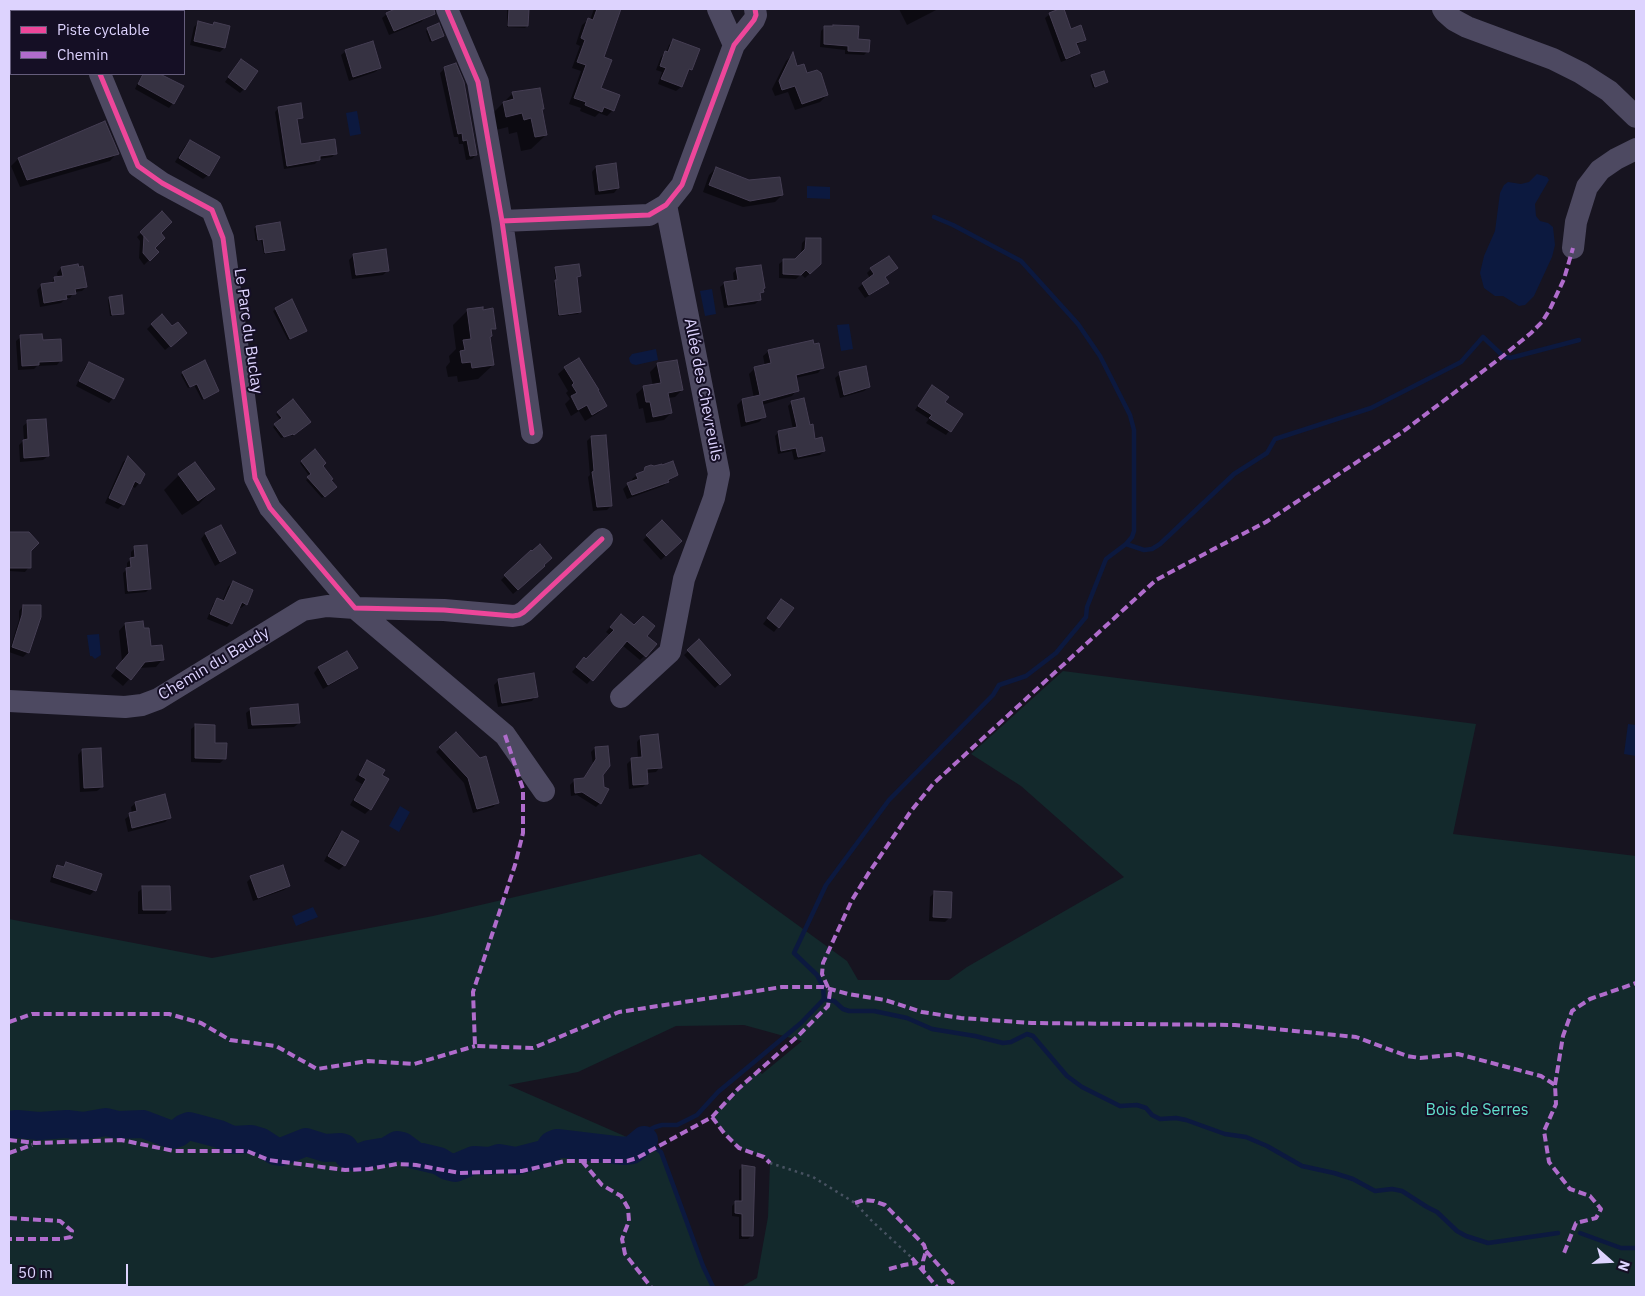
<!DOCTYPE html>
<html>
<head>
<meta charset="utf-8">
<style>
	body { margin:0 }
	#map { position:relative; width:1645px; height:1296px; overflow:hidden; background:#171420; font-family:"IBM Plex Sans",sans-serif }
	canvas { display:block }
	.frame { position:absolute; inset:0; border:10px solid #ddd3fe; pointer-events:none }
	.legend { position:absolute; left:10px; top:10px; width:175px; height:65px; box-sizing:border-box; background:#150f25; border:1px solid #655d7c; margin:0; padding:6px 9px; list-style:none; font-size:15px; color:#ddd3fe }
	.legend li { display:flex; align-items:center; gap:10px; height:25px }
	.legend b { width:25px; border:1px solid #655d7c }
	.north { position:absolute; left:1585px; top:1236px; width:50px; height:50px; -webkit-text-stroke:4px #150f25; paint-order:stroke; rotate:109deg; font-size:14px; font-weight:700; line-height:20px; text-align:center; color:#ddd3fe }
	.north::after { content:''; display:block; margin:auto; width:18px; height:22px; background:#ddd3fe; clip-path:polygon(50% 0,100% 100%,50% 72%,0 100%) }
	.scale { position:absolute; left:10px; top:1264px; width:118px; height:22px; box-sizing:border-box; border:2px solid #ddd3fe; border-top:0; padding-left:6px; font-size:15px; line-height:18px; white-space:nowrap; color:#ddd3fe; -webkit-text-stroke:4px #150f25; paint-order:stroke }
</style>
</head>
<body>
<div id="map">
<canvas width="1645" height="1296"></canvas>
<div class="frame"></div>
<ul class="legend">
<li><b style="height:6px;background:#ed469a"></b>Piste cyclable</li>
<li><b style="height:6px;background:#b06ccc"></b>Chemin</li>
</ul>
<div class="north">N</div>
<div class="scale">50 m</div>
</div>
<script>
const g = document.querySelector('canvas').getContext('2d');
g.lineJoin = 'round';
function fillPath(path, color) { g.fillStyle = color; g.fill(path, 'evenodd'); }
const toPath = rows => new Path2D(rows.map(r => 'M' + r).join(''));
function trace(path, color, width, dash) { g.strokeStyle = color; g.lineWidth = width; g.lineCap = dash ? 'butt' : 'round'; g.setLineDash(dash || []); g.stroke(path); }
function drawText(font, color, halo, rows, align = 'center') {
  g.font = font + ' "IBM Plex Sans",sans-serif'; g.lineWidth = 4; g.setLineDash([]); g.textBaseline = 'middle'; g.strokeStyle = halo; g.fillStyle = color; for (const [text, x, y, turn = 0] of rows) {
    g.save(); g.translate(x, y); g.rotate((+turn || 0) * Math.PI / 180); g.textAlign = isNaN(turn) ? turn : align; if (halo) g.strokeText(text, 0, 0); g.fillText(text, 0, 0); g.restore();
  }
}
fillPath(toPath([
	[1063,671,1476,724,1453,834,1636,856,1636,1287,741,1287,757,1278,768,1217,770,1163,764,1157,739,1148,724,1133,712,1117,724,1102,758,1070,762,1074,802,1041,744,1025,676,1026,578,1072,508,1085,661,1152,703,1266,713,1287,9,1287,9,919,212,958,433,916,700,854,847,961,858,980,949,980,967,967,1124,877,1021,786,971,754]
]), '#13292c');
fillPath(toPath([
	[357,111,361,134,350,136,346,113],
	[1537,174,1547,177,1549,180,1535,204,1536,216,1540,221,1548,223,1553,227,1555,245,1552,257,1534,296,1525,305,1519,306,1503,296,1495,296,1484,288,1480,273,1484,256,1495,231,1500,193,1504,185,1508,182,1521,184,1529,182],
	[807,186,830,187,830,199,807,198],
	[712,289,716,314,705,316,700,291],
	[849,324,853,349,841,351,837,325],
	[656,349,658,360,636,365,632,364,630,362,629,358,632,354],
	[99,634,101,655,95,659,92,656,90,656,87,635],
	[1628,724,1636,725,1636,756,1624,754],
	[400,806,410,812,399,832,389,826],
	[313,907,318,917,296,926,292,916]
]), '#0c193f');
fillPath(toPath([
	[400,9,422,9,426,17,421,22,389,35,382,18,387,14],
	[504,9,528,9,527,26,525,28,507,27,507,10],
	[594,9,620,9,602,58,599,89,613,110,607,116,599,113,595,117,580,111,581,108,569,104,581,71,572,68,580,46,576,44,582,25,588,20,590,20],
	[899,9,938,9,907,25],
	[1063,9,1070,31,1085,39,1080,43,1076,45,1078,53,1074,57,1061,62,1045,18,1050,14],
	[198,23,212,26,214,23,224,48,220,52,190,45,194,27],
	[825,27,868,51,864,55,845,54,845,50,820,47,821,31],
	[428,29,443,36,430,42,426,31],
	[674,40,691,69,686,74,681,87,676,91,658,84,662,72,656,70,661,57,666,53,669,45],
	[346,51,380,68,375,72,349,81,341,55],
	[792,55,797,68,827,95,820,102,795,110,788,92,775,96,772,89,786,61],
	[237,65,244,89,240,93,225,82],
	[445,68,476,155,472,159,466,160,463,144,459,144,458,137,454,137,440,73],
	[142,74,158,74,182,86,173,103,169,108,135,89],
	[1092,76,1106,82,1093,88,1090,78],
	[513,93,543,109,541,111,546,135,531,149,521,151,517,132,509,134,508,127,492,131,489,117],
	[279,108,302,117,296,121,300,145,336,153,332,157,319,159,315,164,284,169,275,112],
	[190,141,208,175,203,179,175,162,185,146],
	[117,153,110,161,20,187,11,166,18,159],
	[596,167,618,188,614,193,595,195,592,172],
	[716,168,782,195,775,202,743,207,703,192,709,175],
	[162,213,159,233,153,248,157,252,144,265,139,258,140,241,137,237],
	[256,227,283,250,281,252,264,254,261,240,256,241,254,229],
	[806,239,820,264,805,278,801,274,796,279,779,278,779,264,784,260,795,260,801,255,802,243],
	[354,255,388,270,383,275,352,279,349,260],
	[61,268,86,287,82,291,74,292,70,298,66,298,61,303,40,307,37,290,42,285,51,283,55,278,58,278,57,273],
	[556,268,580,276,576,278,580,312,578,314,558,316,554,283,556,281,554,270],
	[896,268,884,278,883,287,865,298,858,288,870,278,867,273,871,269],
	[737,269,762,290,762,292,759,295,760,299,755,304,724,308,720,287,725,283,734,282,733,273],
	[110,298,123,313,121,315,110,316,108,300],
	[291,301,303,333,288,340,273,311],
	[468,310,494,328,490,332,489,338,493,365,478,379,458,382,457,376,448,377,446,367,450,362,449,356,456,349,453,325],
	[152,324,181,337,165,350,147,329],
	[21,337,61,360,57,365,37,366,34,369,18,370,16,341],
	[769,351,823,367,818,373,795,378,797,390,792,396,762,405,764,417,759,422,741,427,737,405,742,400,754,398,749,374,755,368,765,366,763,356],
	[89,363,113,398,109,403,76,386,85,367],
	[657,365,682,390,675,397,668,398,671,413,664,420,646,423,643,408,639,409,636,394,643,388,653,386,650,372],
	[565,368,605,406,598,413,585,421,579,411,571,416,565,404,570,399,566,393,568,391,558,374],
	[183,373,216,392,202,400,194,385,188,388,181,375],
	[840,374,869,387,864,391,840,398,835,378],
	[932,387,943,403,961,414,946,435,926,423,929,419,915,410],
	[792,402,809,426,814,441,824,451,820,455,794,460,792,451,778,454,775,436,779,432,793,429,788,406],
	[278,413,308,424,292,436,291,435,281,438,273,427,281,421,276,414],
	[28,422,48,456,43,460,20,462,19,445,24,440,23,426],
	[591,437,611,506,607,510,593,511,588,477,590,475,587,441],
	[315,451,321,466,335,487,322,498,306,480,310,477,300,463],
	[128,458,139,483,135,488,131,486,123,504,118,509,105,503,123,462],
	[646,468,677,475,663,486,627,499,623,489,628,484,633,482,632,479],
	[179,475,213,489,199,504,182,515,164,490],
	[662,522,680,541,661,560,643,540],
	[220,526,235,553,230,557,215,566,201,539,205,534],
	[9,533,28,533,29,567,25,572,9,571],
	[135,548,150,588,146,592,125,594,123,573,127,569,127,563,131,559,131,552],
	[531,552,543,565,539,571,513,594,501,580],
	[233,582,246,604,241,608,238,607,231,623,227,627,207,619,213,604,217,600,222,602,228,587],
	[781,600,778,627,774,632,763,624],
	[23,606,28,652,23,657,9,652,19,620,19,611],
	[617,620,645,636,656,645,640,660,622,645,587,684,572,672,579,664,586,661,610,635,606,632],
	[125,624,162,660,156,667,139,668,123,686,111,676,122,661,119,631],
	[699,641,729,675,715,688,684,655],
	[346,652,356,668,351,673,323,689,314,673,318,668],
	[499,680,536,696,532,701,498,707,494,685],
	[251,709,299,723,294,727,248,729,246,713],
	[196,725,225,758,220,763,191,762,191,729],
	[456,733,498,802,493,807,473,813,464,783,436,752],
	[641,737,660,767,656,772,646,773,647,783,643,787,629,789,627,764,631,760,638,759,637,742],
	[595,748,602,775,600,803,596,807,577,795,571,796,570,785,574,781,583,780,593,764,591,752],
	[82,750,102,787,97,791,80,792,78,755],
	[368,761,370,809,365,814,350,805,362,784,355,780,363,766],
	[136,803,170,817,165,822,128,832,125,819,132,814,131,807],
	[342,833,358,842,344,865,339,870,324,861,337,837],
	[66,864,95,890,90,895,50,882,53,871,58,866,62,868],
	[251,878,289,886,284,890,253,901,247,882],
	[143,888,169,909,165,914,138,914,138,892],
	[935,892,950,917,945,922,929,921,930,897],
	[742,1167,752,1235,748,1239,739,1239,739,1217,732,1216,732,1206,736,1202,739,1202,739,1170]
]), '#0007');
trace(toPath([
	[934,217,953,225,1021,261,1078,324,1100,356,1130,415,1134,430,1134,531,1132,537,1126,544],
	[824,999,823,987,817,975,794,953,826,885,889,800,993,695,999,685,1026,676,1056,653,1086,617,1087,607,1106,559,1126,544,1144,550,1152,549,1160,544,1234,474,1267,453,1275,439,1371,408,1461,362,1483,337,1503,356,1510,358,1579,340],
	[824,999,834,1001,843,1009,849,1011,874,1011,907,1018,932,1029,975,1036,1003,1043,1011,1042,1027,1034,1033,1036,1067,1076,1082,1087,1120,1106,1137,1105,1146,1108,1152,1115,1160,1119,1176,1118,1186,1120,1225,1134,1246,1137,1267,1146,1302,1166,1334,1173,1353,1179,1375,1191,1392,1189,1402,1191,1427,1207,1437,1212,1457,1231,1466,1236,1488,1243,1558,1233],
	[1580,1233,1621,1248,1636,1248],
	[713,1287,703,1266,661,1152,644,1140,651,1129,655,1127,662,1125,677,1125,697,1115,718,1092,801,1023,824,999]
]), '#0c193f', 4.5);
trace(toPath([
	[9,1125,17,1124,39,1126,67,1124,83,1126,106,1122,118,1125,143,1124,172,1135,178,1133,184,1128,189,1126,219,1134,232,1140,251,1139,261,1142,275,1151,281,1152,306,1142,325,1148,341,1147,344,1148,348,1155,358,1158,369,1154,387,1151,397,1145,402,1146,414,1155,439,1161,447,1166,455,1168,474,1160,490,1161,499,1158,516,1161,547,1153,552,1145,557,1143,624,1151,632,1150,644,1140]
]), '#0c193f', 28);
const building = toPath([
	[395,9,434,9,435,14,394,31,386,13,395,9],
	[509,9,529,9,528,26,508,26,509,9],
	[597,9,621,9,604,57,612,60,601,88,620,95,614,111,604,107,602,112,585,105,586,102,574,98,586,65,577,62,585,40,581,38,588,18,593,20,597,9],
	[1059,9,1064,9,1071,29,1081,25,1086,40,1076,43,1080,53,1066,59,1049,13,1059,9],
	[198,21,213,25,214,22,230,26,225,48,194,41,198,21],
	[439,23,444,36,432,41,427,28,439,23],
	[833,25,859,26,858,39,870,40,869,52,848,51,848,46,824,44,824,26,833,26,833,25],
	[673,39,700,49,692,70,689,69,682,87,661,79,666,68,660,66,665,51,668,52,673,39],
	[373,41,381,68,353,77,345,50,373,41],
	[793,52,797,66,804,64,807,73,817,70,821,73,828,95,802,104,795,86,782,90,779,81,793,52],
	[241,59,258,71,245,90,228,77,241,59],
	[456,63,464,82,477,155,470,156,467,140,463,141,462,133,458,134,444,67,456,63],
	[1104,71,1108,82,1095,87,1091,75,1104,71],
	[143,74,160,74,184,86,174,104,138,84,143,74],
	[540,88,544,109,542,109,547,135,535,137,531,118,524,120,522,113,506,117,503,102,514,99,512,92,540,88],
	[301,103,303,118,297,119,301,144,335,139,337,154,320,156,320,160,287,166,278,107,301,103],
	[105,121,119,154,27,180,18,158,105,121],
	[190,140,220,157,209,176,179,158,190,140],
	[616,163,619,188,599,191,596,166,616,163],
	[716,167,749,180,780,177,783,195,750,201,709,185,716,167],
	[162,211,172,222,161,233,165,238,155,248,159,252,150,261,143,253,144,236,149,242,140,232,162,211],
	[280,222,285,250,265,253,263,239,258,240,256,226,280,222],
	[806,238,821,238,821,264,810,274,806,270,801,275,783,274,783,259,795,259,805,249,806,238],
	[386,249,389,271,356,275,353,254,386,249],
	[889,256,898,268,885,277,889,283,869,295,862,283,874,274,870,268,889,256],
	[78,264,79,267,83,266,87,287,75,289,76,294,66,295,67,299,44,303,41,284,55,282,54,277,63,276,61,267,78,264],
	[579,264,581,276,577,277,581,312,559,315,555,280,557,280,555,267,579,264],
	[761,265,765,288,763,289,764,292,760,293,761,300,728,305,724,282,738,280,736,268,761,265],
	[122,295,124,314,112,315,109,297,122,295],
	[292,299,307,331,290,339,275,308,292,299],
	[483,307,483,310,493,308,496,329,491,329,492,336,490,337,494,365,472,368,471,362,462,363,460,351,465,350,463,340,471,339,467,309,483,307],
	[162,314,172,326,178,322,187,333,171,347,151,324,162,314],
	[42,334,43,340,61,339,62,361,39,362,39,365,22,366,20,335,42,334],
	[813,340,814,344,819,343,824,368,796,375,799,391,762,401,766,417,746,422,742,399,760,395,754,367,771,363,768,350,813,340],
	[579,358,599,390,598,390,607,406,592,415,587,405,578,410,571,396,577,393,572,385,574,383,564,367,579,358],
	[205,360,219,391,204,399,197,384,190,387,182,372,205,360],
	[677,360,683,390,668,393,672,413,653,417,650,402,646,402,643,386,661,383,657,363,677,360],
	[89,362,124,379,114,399,79,381,89,362],
	[866,366,870,387,844,395,839,372,866,366],
	[932,385,949,397,945,402,963,414,951,432,929,418,932,415,918,406,932,385],
	[804,398,810,425,813,424,815,439,822,437,825,451,798,457,796,448,781,451,778,431,797,427,791,401,804,398],
	[293,399,311,422,294,435,293,434,284,437,274,424,282,418,277,412,293,399],
	[46,419,49,456,24,458,23,440,28,439,27,420,46,419],
	[606,435,612,506,597,507,592,472,594,471,591,436,606,435],
	[315,449,326,463,323,466,333,479,331,480,337,487,325,497,307,477,311,474,301,461,315,449],
	[128,456,145,474,140,484,135,481,124,505,109,498,128,456],
	[673,461,678,475,668,480,669,482,632,495,627,483,638,479,636,474,644,471,645,467,651,465,654,466,662,464,662,465,673,461],
	[195,462,215,489,198,501,178,474,195,462],
	[662,520,682,541,666,556,646,535,662,520],
	[221,525,236,553,220,562,205,533,221,525],
	[9,532,29,532,39,543,31,551,31,568,9,568,9,532],
	[540,544,552,558,544,565,545,566,518,590,504,575,531,550,532,551,540,544],
	[147,545,151,589,128,591,126,568,131,567,130,558,135,557,134,546,147,545],
	[233,581,253,590,247,605,242,602,232,624,210,614,217,598,224,601,233,581],
	[781,599,794,608,779,628,767,618,781,599],
	[23,605,41,605,41,617,29,653,12,647,22,615,23,605],
	[621,614,634,625,643,616,655,626,647,636,657,644,646,657,627,641,593,681,576,667,584,657,586,659,614,630,610,627,621,614],
	[143,621,144,628,149,628,151,646,162,645,164,660,145,662,131,680,116,668,129,653,125,623,143,621],
	[699,639,731,675,720,685,687,650,699,639],
	[347,651,358,668,328,685,318,667,347,651],
	[534,673,538,697,502,703,498,679,534,673],
	[298,704,300,723,252,725,250,708,298,704],
	[195,724,215,725,215,743,227,743,226,759,195,758,195,724],
	[456,732,480,758,486,756,499,803,477,809,468,778,439,747,456,732],
	[658,734,662,768,647,769,648,784,633,785,631,758,642,757,640,736,658,734],
	[608,746,610,766,603,775,604,787,609,789,601,804,582,792,575,793,574,779,584,778,596,759,595,747,608,746],
	[101,748,103,787,84,788,82,749,101,748],
	[367,760,385,770,382,775,389,779,371,810,354,800,366,779,359,775,367,760],
	[165,794,171,818,132,828,129,813,137,811,135,802,165,794],
	[342,831,359,841,345,866,328,856,342,831],
	[66,862,102,874,96,891,53,877,57,865,64,867,66,862],
	[283,865,290,886,258,898,250,876,283,865],
	[142,886,170,886,171,910,143,910,142,886],
	[934,891,952,892,951,918,933,917,934,891],
	[742,1165,755,1167,753,1236,742,1236,742,1214,735,1213,735,1201,742,1201,742,1165]
]);
fillPath(building, '#363242');
trace(building, '#453e53', 1);
trace(toPath([
	[770,1163,813,1177,855,1203,872,1221,912,1258]
]), '#475261', 2.5, [2.5, 4]);
trace(toPath([
	[447,9,478,82,502,221,532,433],
	[718,9,734,45],
	[1443,9,1445,12,1454,20,1467,27,1553,59,1581,73,1609,91,1636,117],
	[100,74,138,166,162,183,212,210,223,238,255,478,270,508,355,608,444,610,513,616,519,615,524,612,602,539],
	[502,221,649,215,666,205,682,185,734,45,754,20,756,15,755,9],
	[1573,248,1576,222,1587,187,1600,170,1616,159,1636,149],
	[621,697,670,652,684,579,714,498,719,474,666,205],
	[9,701,125,707,142,705,158,699,303,610,327,606,355,608,505,735,544,791]
]), '#4d4961', 22);
trace(toPath([
	[81,9,84,11],
	[505,735,523,789,523,833,515,865,473,992,475,1046,533,1048,619,1012,782,987,823,987,848,994,885,1000,922,1012,961,1018,1032,1023,1235,1025,1356,1037,1407,1056,1420,1058,1458,1054,1541,1076,1555,1085,1556,1104,1544,1131,1549,1162,1570,1189,1590,1196,1601,1209,1596,1218,1576,1223,1564,1253],
	[9,1022,32,1014,169,1014,201,1023,230,1040,276,1046,317,1069,368,1061,414,1064,475,1046],
	[1555,1085,1563,1036,1572,1011,1590,999,1636,983],
	[712,1117,724,1133,739,1148,764,1157,770,1163],
	[9,1140,36,1143,121,1140,174,1151,247,1151,269,1160,345,1170,369,1169,397,1164,416,1165,460,1173,522,1171,565,1161,627,1161,637,1158,712,1117,738,1089,798,1036,828,1006,830,992,822,974,823,963,834,939,852,900,868,874,911,811,933,784,1156,580,1210,551,1266,522,1401,433,1503,356,1531,333,1542,322,1550,309,1564,279,1573,248],
	[9,1153,32,1145],
	[582,1161,602,1185,621,1196,628,1208,629,1221,622,1239,625,1254,651,1287],
	[855,1203,864,1200,874,1201,885,1205,924,1245,926,1251,923,1261,923,1270],
	[9,1218,60,1221,72,1231,71,1237,61,1239,9,1239],
	[926,1251,948,1276,949,1281,952,1282,955,1287],
	[912,1258,937,1287],
	[889,1269,904,1265,917,1263]
]), '#b06ccc', 4, [8, 4]);
trace(toPath([
	[447,9,478,82,502,221,532,433],
	[100,74,138,166,162,183,212,210,223,238,255,478,270,508,355,608,444,610,513,616,519,615,524,612,602,539],
	[502,221,649,215,666,205,682,185,734,45,754,20,756,15,755,9]
]), '#ed469a', 5);
drawText('16px', '#ddd3fe', '#150f25', [
	["Le Parc du Buclay",248,331,82],
	["Allée des Chevreuils",703,390,79],
	["Chemin du Baudy",214,664,-31]
]);
drawText('16px', '#60decb', '#150f25', [
	["Bois de Serres",1477,1110]
]);
</script>
</body>
</html>
